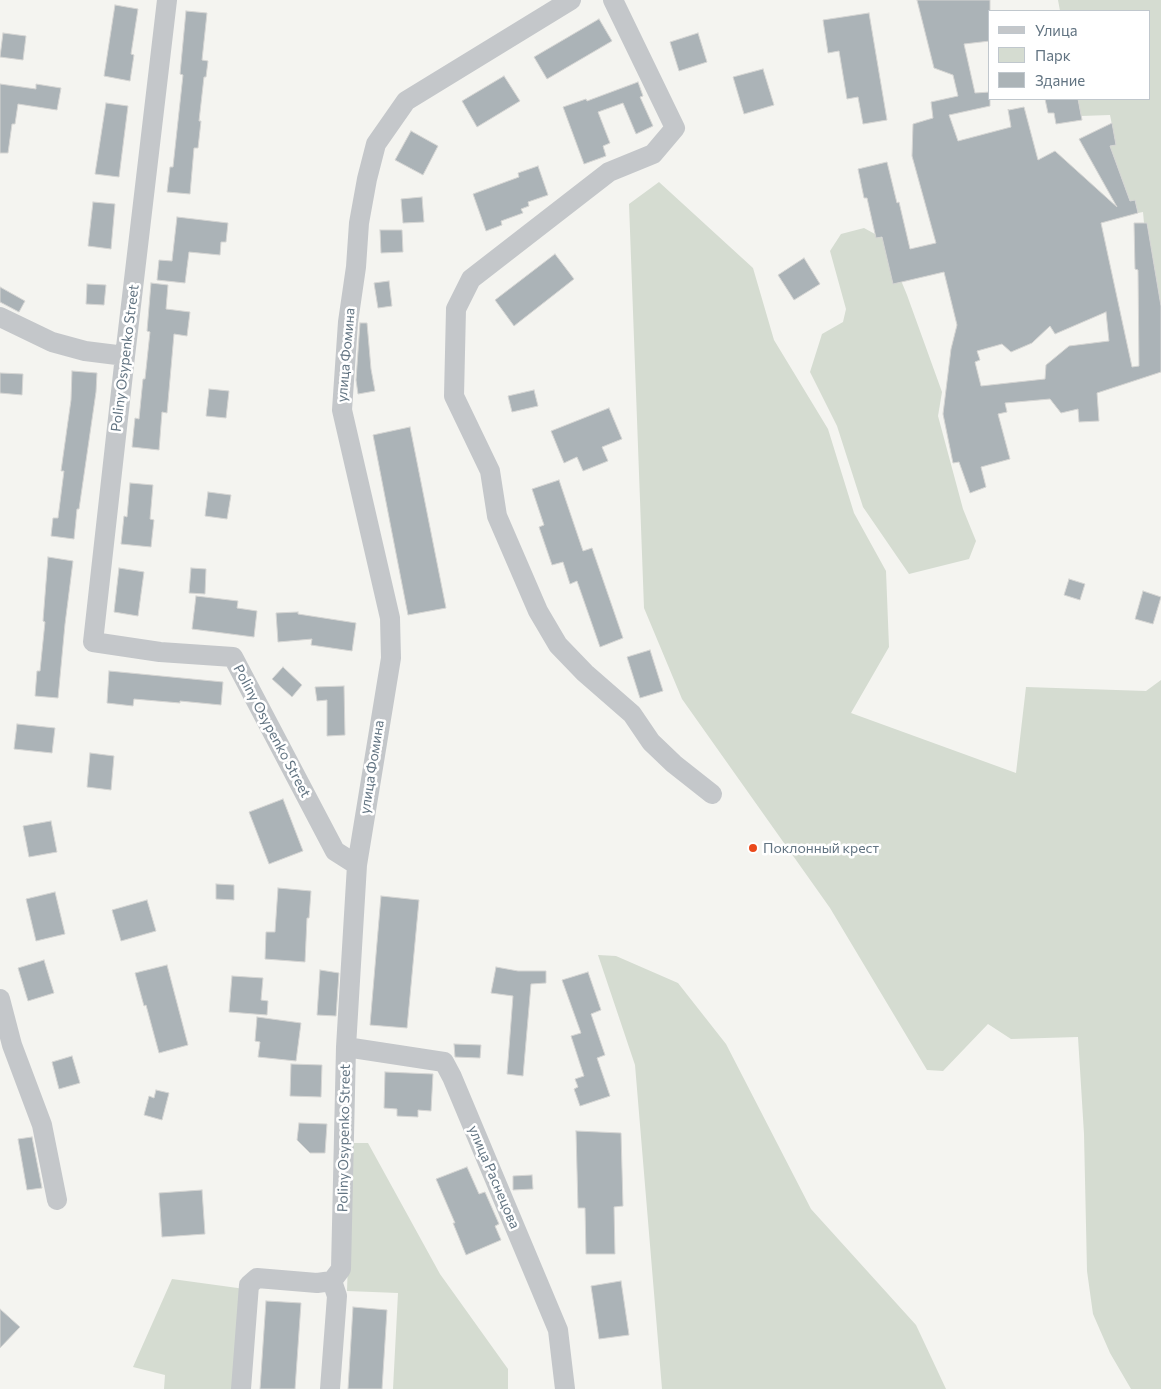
<!DOCTYPE html>
<html>
<head>
<meta charset="utf-8">
<style>
	body { margin:0 }
	#map { position:relative; width:1161px; height:1389px; overflow:hidden; background:#f4f4f0; font-family:Commissioner,sans-serif }
	canvas { display:block }
	.legend { position:absolute; left:988px; top:10px; width:162px; height:90px; box-sizing:border-box; background:#fff; border:1px solid #c0c7cd; margin:0; padding:6px 9px; list-style:none; font-size:15px; color:#627482 }
	.legend li { display:flex; align-items:center; gap:10px; height:25px }
	.legend b { width:25px; border:1px solid #c0c7cd }
</style>
</head>
<body>
<div id="map">
<canvas width="1161" height="1389"></canvas>
<ul class="legend">
<li><b style="height:6px;background:#c4c7ca"></b>Улица</li>
<li><b style="height:14px;background:#d5dcd1"></b>Парк</li>
<li><b style="height:14px;background:#abb3b7"></b>Здание</li>
</ul>
</div>
<script>
const g = document.querySelector('canvas').getContext('2d');
g.lineJoin = 'round';
function fillPath(path, color) { g.fillStyle = color; g.fill(path, 'evenodd'); }
const toPath = rows => new Path2D(rows.map(r => 'M' + r).join(''));
function trace(path, color, width, dash) { g.strokeStyle = color; g.lineWidth = width; g.lineCap = dash ? 'butt' : 'round'; g.setLineDash(dash || []); g.stroke(path); }
function drawText(font, color, halo, rows, align = 'center') {
  g.font = font + ' Commissioner,sans-serif'; g.lineWidth = 5; g.setLineDash([]); g.textBaseline = 'middle'; g.strokeStyle = halo; g.fillStyle = color; for (const [text, x, y, turn = 0] of rows) {
    g.save(); g.translate(x, y); g.rotate((+turn || 0) * Math.PI / 180); g.textAlign = isNaN(turn) ? turn : align; if (halo) g.strokeText(text, 0, 0); g.fillText(text, 0, 0); g.restore();
  }
}
fillPath(toPath([
	[1058,0,1161,0,1161,306,1147,223,1144,223,1143,212,1138,213,1135,200,1130,201,1110,146,1116,145,1110,115,1081,116,1078,99,1150,99,1150,11,1060,11],
	[659,182,753,268,774,340,828,429,854,513,886,571,889,647,851,713,1016,773,1026,687,1146,691,1161,680,1161,1389,1131,1389,1110,1353,1093,1314,1087,1271,1084,1134,1078,1037,1011,1039,988,1024,943,1071,927,1070,830,908,682,699,644,608,629,204],
	[864,228,884,239,907,295,942,392,938,416,963,509,976,541,969,559,909,574,863,507,837,426,810,372,822,334,843,322,846,309,830,251,841,234],
	[598,955,616,956,678,983,726,1044,811,1209,916,1325,946,1389,662,1389,635,1065],
	[352,1143,368,1143,440,1274,508,1369,508,1389,393,1389,398,1293,347,1291],
	[172,1279,245,1289,236,1389,164,1389,165,1375,133,1367]
]), '#d5dcd1');
const building = toPath([
	[917,0,990,0,990,41,964,44,975,93,990,92,990,106,949,115,958,141,1011,127,1008,109,1009,110,1024,107,1038,160,1055,151,1117,207,1079,139,1112,123,1116,145,1110,146,1130,201,1135,200,1138,213,1101,223,1132,367,1139,366,1138,270,1135,269,1134,223,1147,223,1161,306,1161,372,1097,393,1099,421,1079,422,1078,409,1061,413,1050,399,1005,403,1007,412,998,414,1010,459,981,467,986,487,970,493,959,462,953,463,943,414,951,349,957,325,944,272,893,284,882,237,876,238,867,198,864,198,858,169,887,162,897,203,899,202,910,249,936,243,912,156,913,124,933,118,931,102,958,96,953,75,934,68,917,0],
	[1106,312,1109,341,1069,346,1046,365,1045,379,981,386,975,362,980,360,977,351,1002,344,1011,352,1032,343,1050,326,1055,334,1106,312],
	[115,5,138,9,131,54,134,55,130,81,104,76,115,5],
	[186,11,207,13,202,60,208,61,206,77,204,77,199,121,201,121,198,148,194,148,190,194,167,192,170,167,173,167,183,75,180,74,186,11],
	[869,13,887,120,863,124,858,97,847,99,839,51,828,53,823,20,869,13],
	[599,19,612,41,547,79,534,57,599,19],
	[3,33,26,36,23,60,0,57,3,33],
	[698,33,707,62,679,71,670,42,698,33],
	[763,69,774,105,744,114,733,77,763,69],
	[504,76,520,101,477,127,462,101,504,76],
	[638,82,643,96,640,97,653,126,636,134,623,103,598,112,610,143,603,146,606,156,584,164,563,107,586,99,587,101,638,82],
	[0,84,36,89,36,84,61,88,57,110,18,104,15,124,12,124,8,153,0,153,0,84],
	[1045,99,1078,99,1082,120,1056,124,1054,113,1048,113,1045,99],
	[106,103,128,106,119,177,95,174,106,103],
	[411,131,438,146,423,175,395,160,411,131],
	[538,166,548,195,528,202,529,206,521,209,523,213,501,221,502,225,486,231,473,194,519,177,518,173,538,166],
	[422,197,424,222,403,223,401,199,422,197],
	[93,202,115,204,111,249,88,246,93,202],
	[177,217,228,223,226,242,221,242,220,255,189,252,185,283,157,280,159,260,172,261,177,217],
	[380,230,402,230,403,252,381,253,380,230],
	[555,254,574,279,514,326,495,300,555,254],
	[804,258,820,284,794,300,778,275,804,258],
	[389,281,392,306,378,308,374,283,389,281],
	[151,283,168,285,166,309,190,312,187,336,174,334,167,413,162,412,159,450,132,447,135,418,139,419,143,379,145,379,150,332,147,331,151,283],
	[87,284,106,285,104,305,86,304,87,284],
	[0,287,25,301,19,312,0,302,0,287],
	[360,323,367,323,371,369,375,391,358,394,356,380,360,323],
	[72,371,97,373,96,392,79,509,77,509,74,539,51,536,53,518,58,518,64,471,61,471,71,400,72,371],
	[0,373,23,374,22,395,0,393,0,373],
	[209,389,229,391,226,418,206,416,209,389],
	[534,390,538,406,512,412,508,396,534,390],
	[609,408,622,439,602,447,608,461,583,471,577,457,564,463,551,431,609,408],
	[410,427,446,608,408,615,373,435,410,427],
	[559,480,583,551,592,548,623,638,600,647,577,581,570,584,563,562,552,565,539,527,544,525,532,489,559,480],
	[130,483,153,485,150,519,154,520,151,547,121,544,124,516,127,517,130,483],
	[208,492,231,495,227,519,205,516,208,492],
	[48,557,73,561,65,624,58,698,35,696,37,671,40,671,45,622,43,621,48,557],
	[119,568,144,572,138,616,114,612,119,568],
	[191,568,206,569,205,594,189,593,191,568],
	[1069,579,1085,584,1080,600,1064,595,1069,579],
	[1143,591,1161,597,1153,624,1135,619,1143,591],
	[196,596,238,601,237,608,257,611,254,637,192,629,196,596],
	[298,612,298,614,356,623,352,651,311,645,312,639,278,642,276,613,298,612],
	[650,650,663,691,640,698,627,657,650,650],
	[283,667,302,685,292,697,272,679,283,667],
	[109,671,223,682,221,705,180,701,180,703,134,699,133,706,107,703,109,671],
	[344,686,345,735,327,736,327,700,317,701,315,687,344,686],
	[17,724,55,728,52,753,14,749,17,724],
	[90,753,114,756,111,790,87,787,90,753],
	[283,799,303,851,269,864,249,812,283,799],
	[51,821,57,852,29,857,23,826,51,821],
	[216,884,234,885,234,900,216,899,216,884],
	[278,888,311,891,309,918,307,918,305,962,265,959,266,932,275,932,278,888],
	[55,892,65,934,36,941,26,899,55,892],
	[381,896,419,900,407,1028,370,1025,381,896],
	[147,900,156,931,121,941,112,910,147,900],
	[44,960,54,993,28,1001,18,968,44,960],
	[167,965,188,1045,159,1053,146,1005,144,1006,135,973,167,965],
	[496,967,518,971,546,971,546,983,531,984,523,1076,507,1074,513,996,491,993,496,967],
	[320,970,339,973,336,1016,317,1015,320,970],
	[588,972,601,1010,591,1014,605,1055,597,1058,610,1096,580,1106,574,1089,578,1087,575,1079,584,1076,571,1036,581,1033,562,980,588,972],
	[232,976,263,978,261,1000,268,1001,267,1015,229,1012,232,976],
	[257,1017,301,1023,296,1061,258,1057,260,1042,255,1041,257,1017],
	[454,1044,481,1045,480,1058,455,1057,454,1044],
	[72,1056,80,1083,59,1089,52,1062,72,1056],
	[291,1064,322,1065,321,1097,290,1096,291,1064],
	[385,1072,433,1074,431,1111,418,1110,418,1117,397,1116,397,1109,384,1108,385,1072],
	[156,1090,169,1093,162,1120,144,1115,149,1096,154,1098,156,1090],
	[299,1123,327,1124,325,1153,310,1153,297,1140,299,1123],
	[576,1131,621,1133,623,1206,614,1207,615,1254,586,1254,585,1208,578,1208,576,1131],
	[32,1137,42,1188,27,1190,18,1139,32,1137],
	[467,1167,479,1194,485,1192,499,1224,495,1226,501,1240,466,1255,453,1223,455,1223,436,1179,467,1167],
	[532,1175,533,1189,513,1190,513,1176,532,1175],
	[202,1190,205,1234,162,1237,159,1193,202,1190],
	[621,1281,629,1335,599,1339,591,1286,621,1281],
	[266,1301,301,1303,295,1389,260,1389,266,1301],
	[353,1307,387,1310,382,1389,348,1389,353,1307],
	[0,1309,20,1327,0,1348,0,1309]
]);
fillPath(building, '#abb3b7');
trace(building, '#d5d5d3', 1);
trace(toPath([
	[167,0,125,356,93,642,160,652,233,657,335,851,357,865,346,1047,341,1269,332,1281,337,1296,330,1389],
	[613,0,675,128,653,154,609,172,471,279,456,309,454,396,490,471,497,516,538,611,558,645,585,673,632,714,651,742,674,764,712,794],
	[0,317,52,342,85,351,125,356],
	[357,865,391,658,390,618,342,410,348,322,356,267,359,223,367,179,376,144,406,101,571,0],
	[0,999,12,1045,42,1125,57,1200],
	[346,1047,444,1062,452,1077,558,1330,565,1389],
	[241,1389,249,1285,257,1278,317,1283,332,1281]
]), '#c4c7ca', 20);
for (const [x, y, r, color] of [
	[753,848,5,"#ea491b"]
]) { const dot = new Path2D(); dot.arc(x, y, r, 0, 2 * Math.PI); g.fillStyle = color; g.fill(dot); trace(dot, '#fff', 2); }
drawText('14px', '#627482', '#fff', [
	["улица Фомина",346,355,-85],
	["Poliny Osypenko Street",125,358,-83],
	["Poliny Osypenko Street",272,731,62],
	["улица Фомина",372,767,-81],
	["Poliny Osypenko Street",344,1138,-89],
	["улица Раснецова",494,1177,67]
]);
drawText('14px', '#627482', '#fff', [
	["Поклонный крест",763,848]
], 'left');
</script>
</body>
</html>
